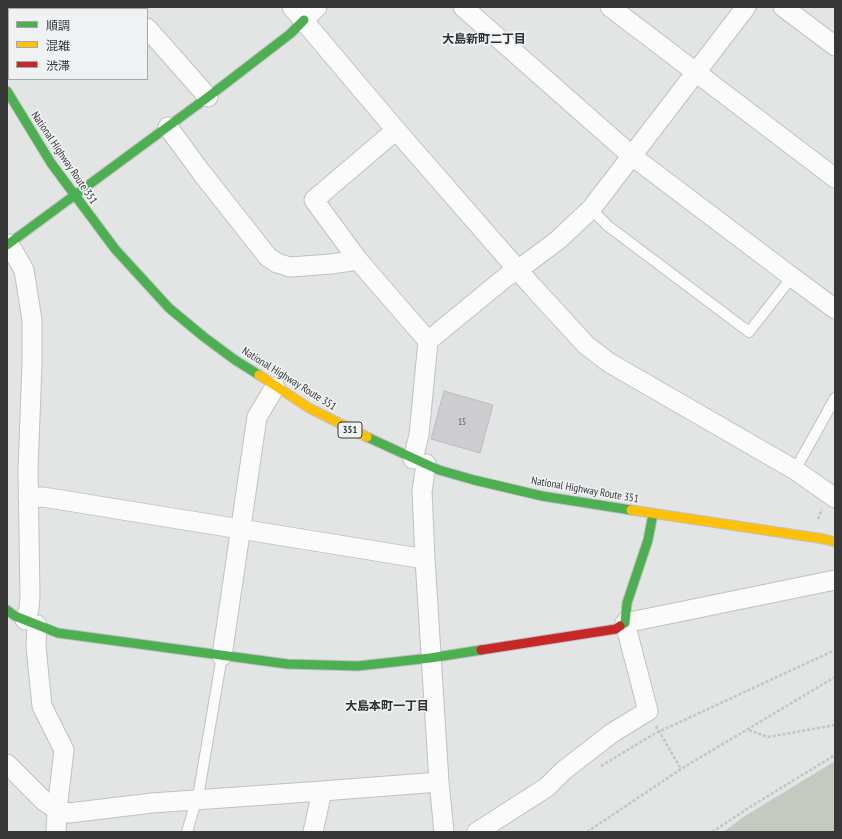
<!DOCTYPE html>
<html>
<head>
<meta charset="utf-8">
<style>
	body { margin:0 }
	#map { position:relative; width:842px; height:839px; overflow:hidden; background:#e3e4e4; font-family:"PT Sans Narrow","Noto Sans JP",sans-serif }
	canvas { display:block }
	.frame { position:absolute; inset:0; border:8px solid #373738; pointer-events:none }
	.legend { position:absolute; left:8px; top:8px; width:140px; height:72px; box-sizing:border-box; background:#eff1f2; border:1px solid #a5a7a8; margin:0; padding:5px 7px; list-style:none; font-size:12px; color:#373738 }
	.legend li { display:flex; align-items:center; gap:8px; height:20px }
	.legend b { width:20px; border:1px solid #a5a7a8 }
</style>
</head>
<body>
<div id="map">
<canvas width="842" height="839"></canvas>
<div class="frame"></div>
<ul class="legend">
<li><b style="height:5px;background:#4caf50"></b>順調</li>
<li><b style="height:5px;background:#ffc107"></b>混雑</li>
<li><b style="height:5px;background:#c62828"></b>渋滞</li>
</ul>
</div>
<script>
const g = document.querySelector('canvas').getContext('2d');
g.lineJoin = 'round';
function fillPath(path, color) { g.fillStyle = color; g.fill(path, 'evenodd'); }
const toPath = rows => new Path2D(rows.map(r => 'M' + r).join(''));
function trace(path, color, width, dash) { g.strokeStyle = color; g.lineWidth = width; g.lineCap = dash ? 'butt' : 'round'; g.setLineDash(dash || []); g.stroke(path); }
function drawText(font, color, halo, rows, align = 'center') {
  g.font = font + ' "PT Sans Narrow","Noto Sans JP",sans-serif'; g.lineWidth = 3.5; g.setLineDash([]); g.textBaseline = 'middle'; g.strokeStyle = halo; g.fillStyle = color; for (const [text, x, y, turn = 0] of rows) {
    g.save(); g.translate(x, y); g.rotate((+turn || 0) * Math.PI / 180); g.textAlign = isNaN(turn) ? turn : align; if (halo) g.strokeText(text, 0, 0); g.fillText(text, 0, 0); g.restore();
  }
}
fillPath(toPath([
	[835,761,835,832,723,832,745,816]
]), '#c4cac0');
const building = toPath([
	[444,391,493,405,480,453,431,439,444,391]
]);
fillPath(building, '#ccccd1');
trace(building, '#bbb', 1);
const lane = toPath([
	[591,209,608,226,749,332,792,277],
	[795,470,835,398],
	[187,832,199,791,222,656]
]);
const street = toPath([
	[128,7,130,9],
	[292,7,396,130,531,285,586,345,608,362,795,470,835,498],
	[463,7,632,156,792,277,835,309],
	[610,7,835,178],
	[783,7,835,46],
	[304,20,317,7],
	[147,28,208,97],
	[168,127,201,172,268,257,277,263,290,267,331,264,358,260],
	[396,130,314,200,358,260,428,341],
	[9,244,24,270,32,320,32,364,28,470,30,597,29,609,25,620],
	[413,459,419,435,428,341,506,277,518,270,558,240,591,209,746,7],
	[426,464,422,491,425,559,439,782,444,832],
	[28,498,43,497,425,559],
	[37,625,36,647,42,706,64,750,57,810,56,832],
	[222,656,257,417,275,387],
	[7,764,44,801,57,810,69,813,152,803,322,791,439,782],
	[313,832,322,791],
	[477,832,547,787,563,771,612,733,648,711,625,623,835,580]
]);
const fast = toPath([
	[7,91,51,163,115,249,169,308,204,337,235,360,259,375],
	[7,245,208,97,290,34,304,20],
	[367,437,439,470,474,480,542,496,631,510],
	[7,610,15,616,58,633,287,664,358,666,430,658,481,650],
	[620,626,625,623,627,603,648,540,653,514]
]);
const slow = toPath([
	[259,375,309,408,367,437],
	[631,510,824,539,835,542]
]);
const jam = toPath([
	[481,650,616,629,620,626]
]);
trace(lane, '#c1c1c2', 12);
trace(street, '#c1c1c2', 21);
trace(fast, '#c1c1c2', 11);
trace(slow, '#c1c1c2', 11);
trace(jam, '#c1c1c2', 11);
trace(toPath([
	[818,519,822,509],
	[656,726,681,769],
	[749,730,768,737,835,725],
	[601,766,654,734,835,650],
	[587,832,681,769,835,677],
	[712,832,750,807,835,755]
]), '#c4c4c5', 2.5, [3, 2]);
trace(lane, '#fbfbfb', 10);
trace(street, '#fbfbfb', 19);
trace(fast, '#4caf50', 9);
trace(slow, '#ffc107', 9);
trace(jam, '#c62828', 9);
drawText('9px', '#5e5f61', null, [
	["15",462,422]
]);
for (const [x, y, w] of [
	[350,430,24]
]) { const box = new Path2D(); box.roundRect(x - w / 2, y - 8, w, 16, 3); g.fillStyle = '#eff1f2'; g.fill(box); trace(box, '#373738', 1); }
drawText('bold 10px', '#373738', null, [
	["351",350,430]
]);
drawText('11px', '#373738', '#eff1f2', [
	["National Highway Route 351",64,158,56],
	["National Highway Route 351",289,379,32],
	["National Highway Route 351",585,490,10]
]);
drawText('bold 12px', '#303132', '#eff1f2', [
	["大島新町二丁目",484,40],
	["大島本町一丁目",387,707]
]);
</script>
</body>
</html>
